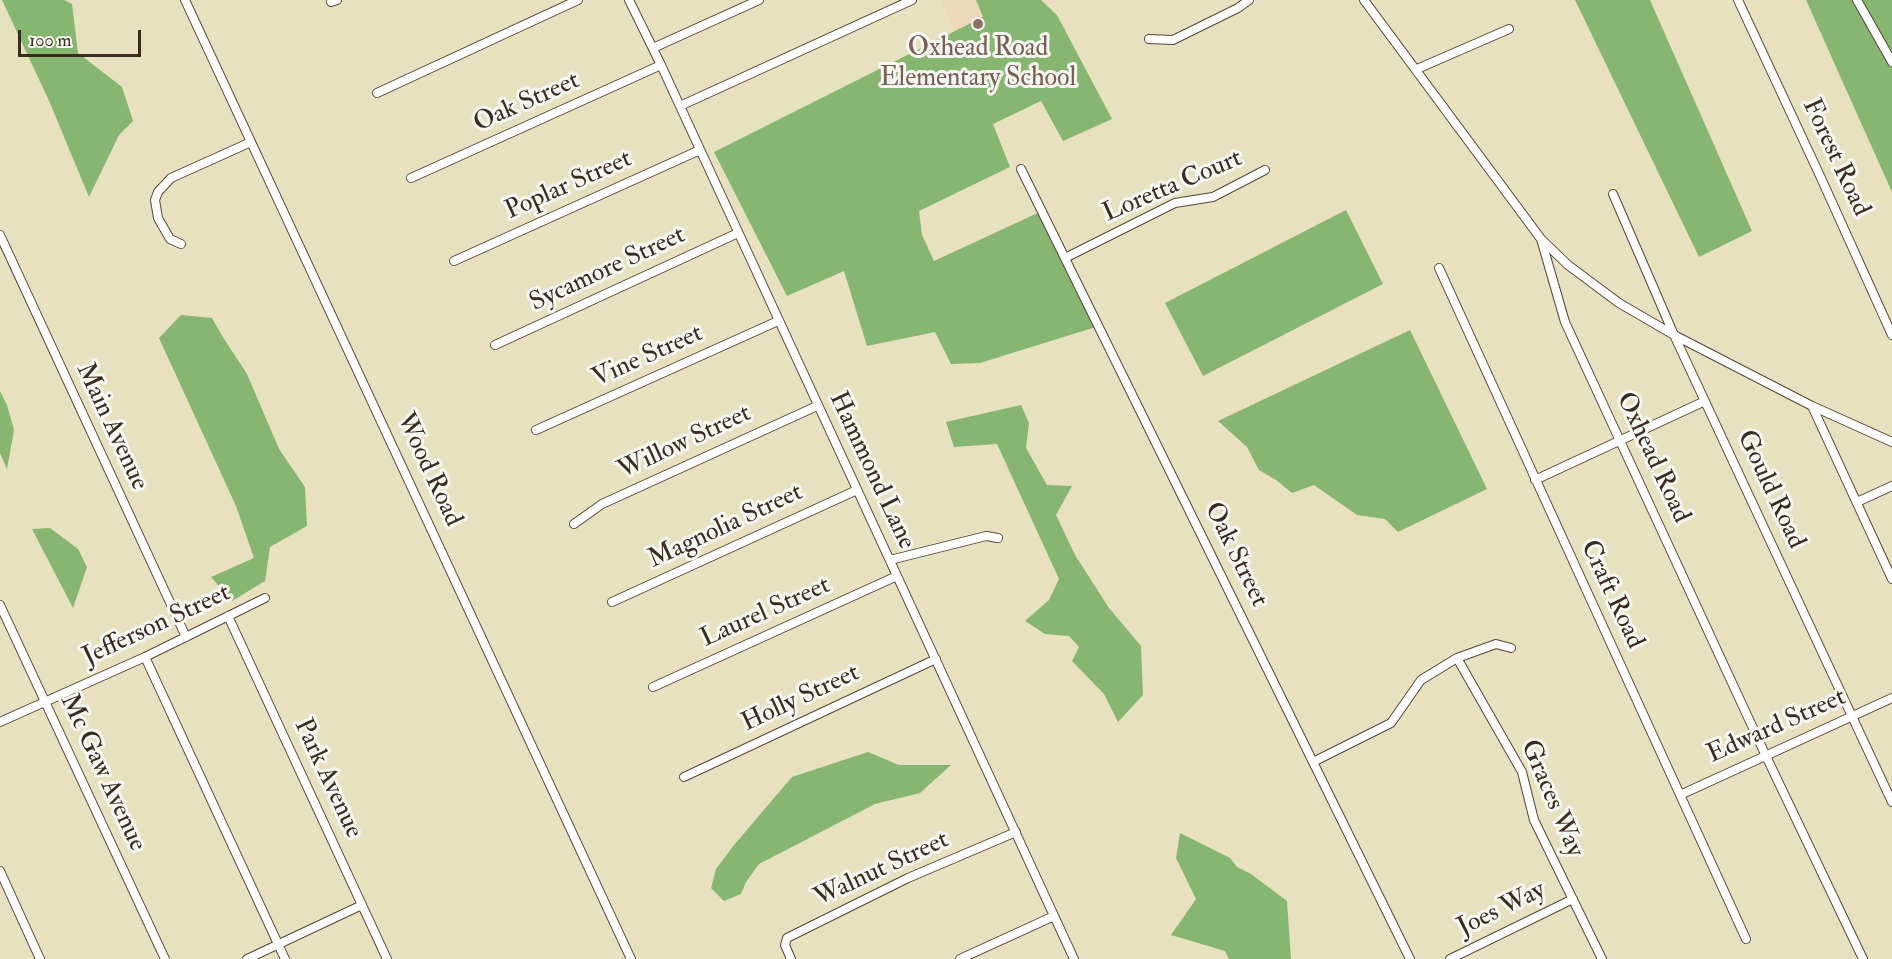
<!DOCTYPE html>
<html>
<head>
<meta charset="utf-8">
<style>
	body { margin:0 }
	#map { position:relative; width:1892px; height:959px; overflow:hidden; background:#e8e1c0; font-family:"IM FELL Double Pica",serif }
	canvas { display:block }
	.scale { position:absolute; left:18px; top:30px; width:123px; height:27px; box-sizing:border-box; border:3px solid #3b2a1e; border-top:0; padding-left:8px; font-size:18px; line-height:21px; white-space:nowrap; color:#3b2a1e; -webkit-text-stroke:4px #f6f6f2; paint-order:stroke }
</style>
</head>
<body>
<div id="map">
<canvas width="1892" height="959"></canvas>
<div class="scale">100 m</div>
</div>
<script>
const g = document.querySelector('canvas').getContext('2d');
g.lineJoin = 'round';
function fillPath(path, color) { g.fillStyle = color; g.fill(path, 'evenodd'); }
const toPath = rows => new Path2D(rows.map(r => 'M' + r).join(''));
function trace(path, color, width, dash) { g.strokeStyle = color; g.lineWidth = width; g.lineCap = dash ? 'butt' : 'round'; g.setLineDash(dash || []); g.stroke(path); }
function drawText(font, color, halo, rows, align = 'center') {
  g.font = font + ' "IM FELL Double Pica",serif'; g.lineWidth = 6; g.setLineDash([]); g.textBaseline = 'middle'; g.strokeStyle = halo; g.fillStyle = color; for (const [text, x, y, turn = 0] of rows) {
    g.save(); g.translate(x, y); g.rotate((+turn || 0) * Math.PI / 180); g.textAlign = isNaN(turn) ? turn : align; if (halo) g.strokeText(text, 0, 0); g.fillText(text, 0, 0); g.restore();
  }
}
fillPath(toPath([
	[941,0,1060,0,960,45]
]), '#ecd8ba');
fillPath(toPath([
	[2,0,64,0,72,4,78,53,122,87,133,121,119,135,89,197,50,103],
	[976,0,1041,0,1057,15,1112,119,1063,141,1041,101,993,124,1010,167,919,211,922,235,934,261,1042,211,1099,326,980,363,951,364,935,332,867,346,844,271,787,296,714,152,983,17],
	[1575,0,1650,0,1752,231,1699,257],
	[1806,0,1892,0,1892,192],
	[1346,210,1383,284,1203,376,1165,303],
	[181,315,212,318,224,339,247,374,279,449,305,487,307,526,270,547,265,581,232,601,211,577,254,558,236,506,159,338],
	[1410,330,1487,489,1398,532,1385,519,1357,515,1314,485,1292,493,1276,480,1259,470,1247,447,1218,421],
	[0,391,7,405,14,430,7,469,0,453],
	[1021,405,1029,423,1026,448,1047,485,1072,486,1056,515,1075,555,1109,608,1141,646,1143,695,1118,722,1104,694,1072,661,1079,647,1069,636,1045,634,1025,621,1049,600,1059,579,997,444,954,447,946,422],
	[50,528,78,549,87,567,73,608,32,529],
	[868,752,899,765,951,765,920,793,875,804,759,864,746,882,741,894,724,901,711,888,716,869,734,845,792,777],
	[1180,833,1230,858,1237,867,1251,874,1287,901,1291,959,1229,959,1225,951,1171,935,1196,899,1176,858]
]), '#86b66f');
const street = toPath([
	[185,0,631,959],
	[629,0,661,65,1074,959],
	[1364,0,1541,239,1565,322,1765,754,1863,959],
	[1738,0,1821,178,1892,335],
	[1857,0,1892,62],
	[331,2,337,0],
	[1149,39,1173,40,1238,8,1249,0],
	[653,48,759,0],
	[1417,69,1509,29],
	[377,93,578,0],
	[680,106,912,0],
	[1021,169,1410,959],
	[411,178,661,65],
	[1613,194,1674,335,1892,802],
	[0,235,186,637],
	[1541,239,1568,265,1619,303,1674,335,1812,406,1892,442],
	[181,244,170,239,158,218,155,200,158,192,171,178,251,142],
	[1065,258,1175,203,1213,197,1265,170],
	[454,261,700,150],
	[1439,268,1746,939],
	[495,345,738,233],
	[1812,406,1892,579],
	[536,430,778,321],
	[1535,480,1705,401],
	[1857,502,1892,486],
	[574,524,602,504,817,406],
	[890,560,986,536,998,538],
	[612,602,857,490],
	[0,605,165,959],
	[228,616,387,959],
	[145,657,285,959],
	[1457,658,1522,772,1534,820,1602,959],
	[653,687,897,576],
	[0,722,145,657,265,598],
	[1313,762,1391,723,1421,680,1457,658,1496,644,1511,648],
	[684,777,936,659],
	[1680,795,1892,698],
	[0,871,40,959],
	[247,959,362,905],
	[791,959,785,945,787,938,908,878,1016,832],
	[960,959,1054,916],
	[1450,959,1573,899]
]);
trace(street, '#554536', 10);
trace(street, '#fff', 8);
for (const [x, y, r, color] of [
	[978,24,6,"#8d6e63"]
]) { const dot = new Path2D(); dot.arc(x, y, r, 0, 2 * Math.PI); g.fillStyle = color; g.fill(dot); trace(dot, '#f6f6f2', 2); }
drawText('26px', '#785e54', '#f6f6f2', [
	["Oxhead Road",978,49],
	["Elementary School",978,79]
]);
drawText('26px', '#3b2a1e', '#f6f6f2', [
	["Oak Street",527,103,-24],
	["Forest Road",1835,158,65],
	["Poplar Street",569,186,-24],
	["Loretta Court",1173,187,-23],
	["Sycamore Street",608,270,-25],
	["Vine Street",648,357,-24],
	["Main Avenue",111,427,65],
	["Willow Street",685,443,-25],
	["Oxhead Road",1652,458,65],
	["Wood Road",428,470,65],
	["Hammond Lane",871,471,65],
	["Gould Road",1770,490,65],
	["Magnolia Street",726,527,-25],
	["Oak Street",1235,555,64],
	["Craft Road",1611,595,65],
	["Laurel Street",766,613,-24],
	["Jefferson Street",157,626,-25],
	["Holly Street",801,699,-25],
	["Edward Street",1777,727,-24],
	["Mc Gaw Avenue",102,773,65],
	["Park Avenue",327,779,65],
	["Graces Way",1551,799,67],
	["Walnut Street",882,870,-25],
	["Joes Way",1502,910,-26]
]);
</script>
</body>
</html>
